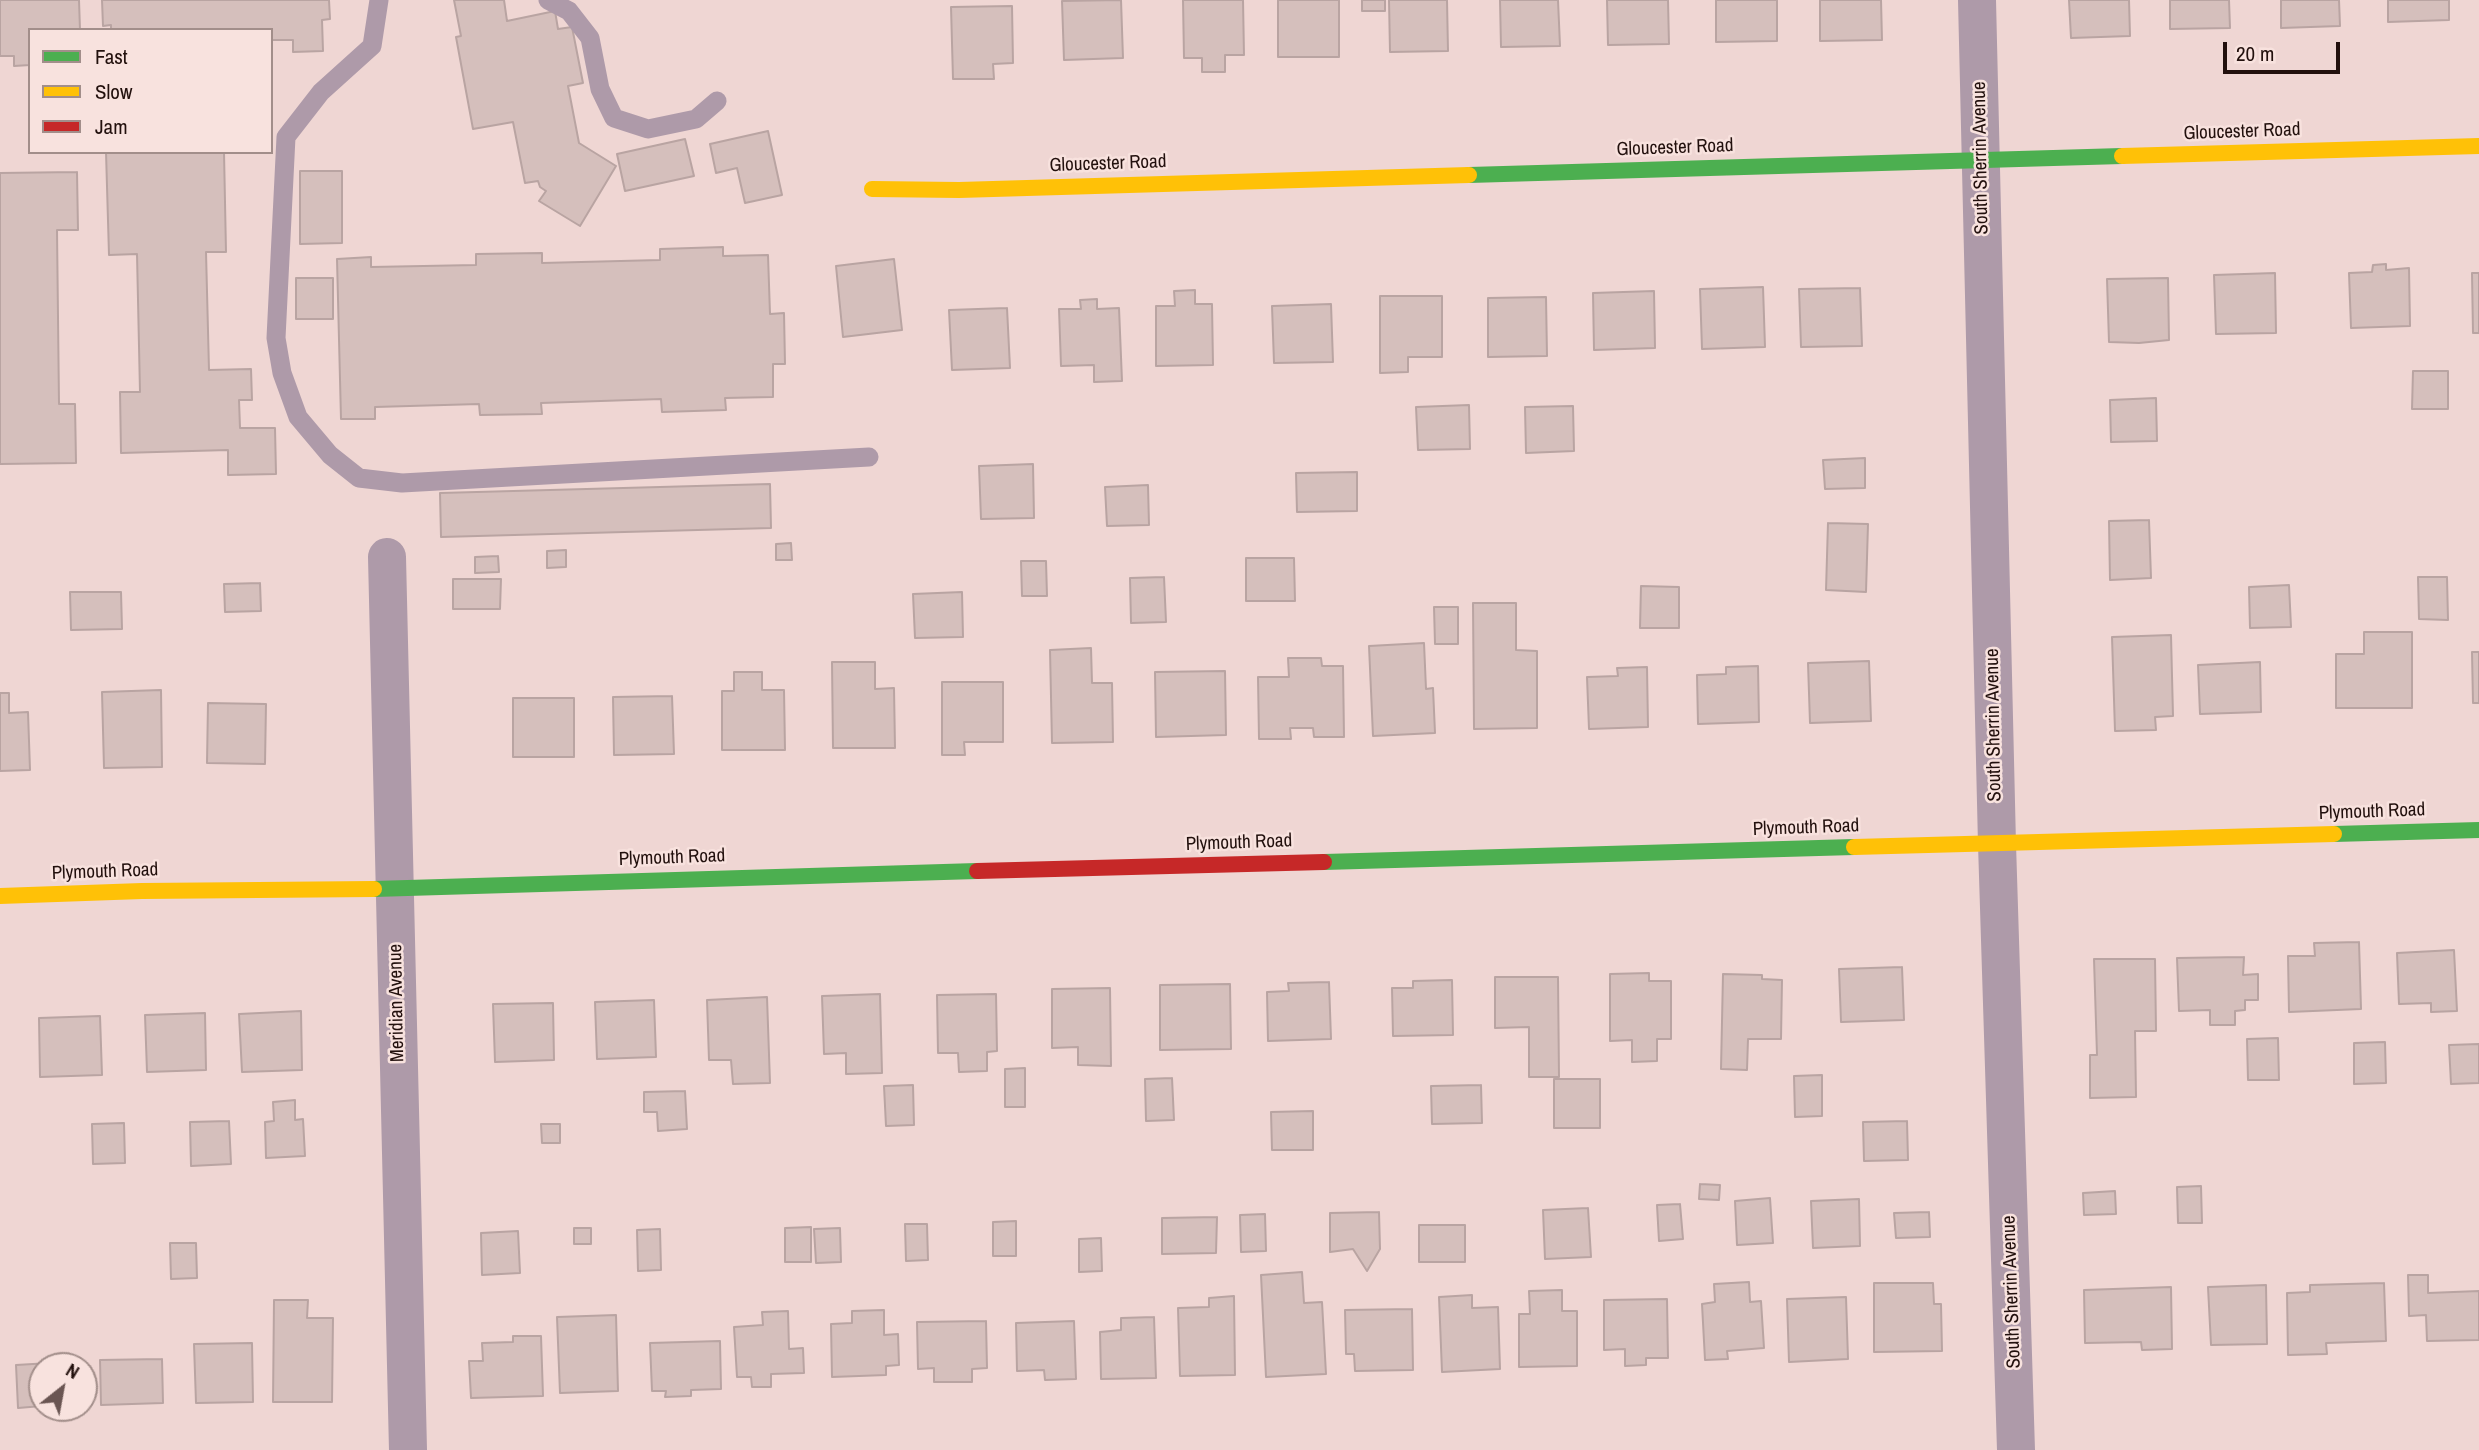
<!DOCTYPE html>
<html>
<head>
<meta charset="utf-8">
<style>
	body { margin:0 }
	#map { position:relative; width:2479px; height:1450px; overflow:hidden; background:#efd6d3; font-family:"Archivo Narrow",sans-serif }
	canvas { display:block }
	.legend { position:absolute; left:28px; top:28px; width:245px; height:126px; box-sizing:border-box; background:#f8e2de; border:2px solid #a28e8a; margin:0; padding:9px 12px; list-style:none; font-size:21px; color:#22100d }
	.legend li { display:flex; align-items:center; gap:14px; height:35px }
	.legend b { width:35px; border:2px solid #a28e8a }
	.north { position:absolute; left:28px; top:1352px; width:70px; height:70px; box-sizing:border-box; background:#f8e2de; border:2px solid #a28e8a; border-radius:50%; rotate:31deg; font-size:19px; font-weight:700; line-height:28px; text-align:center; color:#22100d }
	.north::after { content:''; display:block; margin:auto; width:24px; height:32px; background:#6a5552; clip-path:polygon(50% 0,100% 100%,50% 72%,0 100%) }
	.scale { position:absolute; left:2223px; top:42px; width:117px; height:32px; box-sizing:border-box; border:4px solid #22100d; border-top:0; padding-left:9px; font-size:21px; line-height:24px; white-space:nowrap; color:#22100d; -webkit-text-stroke:5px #f8e2de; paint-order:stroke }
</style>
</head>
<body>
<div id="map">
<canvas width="2479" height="1450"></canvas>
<ul class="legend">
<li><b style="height:9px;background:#4caf50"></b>Fast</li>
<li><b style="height:9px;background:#ffc107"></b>Slow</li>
<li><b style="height:9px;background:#c62828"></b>Jam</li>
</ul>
<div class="north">N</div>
<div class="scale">20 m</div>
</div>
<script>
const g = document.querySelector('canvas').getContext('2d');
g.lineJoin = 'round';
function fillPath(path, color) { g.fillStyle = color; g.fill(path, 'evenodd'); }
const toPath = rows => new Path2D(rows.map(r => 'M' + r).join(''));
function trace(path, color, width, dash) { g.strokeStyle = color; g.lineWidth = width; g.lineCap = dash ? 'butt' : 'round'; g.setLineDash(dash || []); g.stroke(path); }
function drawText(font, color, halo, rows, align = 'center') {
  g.font = font + ' "Archivo Narrow",sans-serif'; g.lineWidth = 5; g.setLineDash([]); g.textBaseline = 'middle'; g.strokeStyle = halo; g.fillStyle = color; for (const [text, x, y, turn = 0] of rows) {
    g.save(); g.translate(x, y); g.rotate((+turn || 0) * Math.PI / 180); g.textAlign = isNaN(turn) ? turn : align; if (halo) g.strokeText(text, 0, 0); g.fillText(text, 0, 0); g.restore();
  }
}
const building = toPath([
	[0,0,79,0,80,30,30,30,30,65,14,66,14,56,0,56,0,0],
	[102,0,329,0,330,19,322,20,323,51,293,52,293,40,271,40,271,30,111,30,111,25,103,26,102,0],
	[454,0,504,0,507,21,555,11,558,29,572,27,583,83,568,86,579,143,616,166,580,226,539,201,546,191,540,187,538,181,525,183,513,122,473,129,456,37,461,36,454,0],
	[1121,0,1123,58,1064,60,1062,1,1121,0],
	[1183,0,1243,0,1244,55,1225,55,1225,72,1202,72,1202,58,1184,58,1183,0],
	[1278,0,1339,0,1339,57,1278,57,1278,0],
	[1362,0,1385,0,1385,11,1362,11,1362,0],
	[1389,0,1447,0,1448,51,1390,52,1389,0],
	[1500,0,1558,0,1560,46,1501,47,1500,0],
	[1607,0,1668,0,1669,44,1608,45,1607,0],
	[1716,0,1777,0,1777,41,1716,42,1716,0],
	[1820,0,1881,0,1882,40,1820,41,1820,0],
	[2069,0,2129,0,2130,36,2071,38,2069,0],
	[2170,0,2229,0,2230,28,2170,29,2170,0],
	[2281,0,2339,0,2340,26,2281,28,2281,0],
	[2388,0,2449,0,2449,20,2388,22,2388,0],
	[1012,6,1013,63,993,64,994,79,953,79,951,7,1012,6],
	[768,131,782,195,745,203,737,168,716,173,710,144,768,131],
	[685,139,694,176,625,191,617,154,685,139],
	[106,152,224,152,226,252,206,252,209,370,251,369,252,400,239,400,240,428,275,428,276,474,228,475,228,450,121,453,120,392,140,392,137,254,109,255,106,152],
	[300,171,342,171,342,243,300,244,300,171],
	[77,172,78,230,57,230,59,404,75,404,76,463,0,464,0,173,77,172],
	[723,247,723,256,768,255,770,314,784,313,785,364,773,364,773,397,725,398,726,410,662,412,661,399,541,403,542,414,480,415,479,404,375,407,375,419,341,419,337,259,371,257,371,267,476,265,476,254,542,253,542,263,660,260,660,249,723,247],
	[894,259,902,330,843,337,836,266,894,259],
	[2386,264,2386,270,2409,268,2410,326,2351,328,2349,273,2372,272,2373,265,2386,264],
	[2275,273,2276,333,2216,334,2214,275,2275,273],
	[2472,273,2479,273,2479,333,2473,333,2472,273],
	[296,278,333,278,333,319,296,319,296,278],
	[2168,278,2169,340,2139,343,2109,342,2107,279,2168,278],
	[1763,287,1765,347,1702,349,1700,289,1763,287],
	[1860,288,1862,346,1801,347,1799,289,1860,288],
	[1195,290,1195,304,1212,304,1213,365,1156,366,1156,306,1175,306,1174,291,1195,290],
	[1654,291,1655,348,1594,350,1593,293,1654,291],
	[1380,296,1442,296,1442,357,1408,357,1408,372,1380,373,1380,296],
	[1546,297,1547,356,1488,357,1488,298,1546,297],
	[1097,299,1097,309,1119,308,1122,381,1094,382,1094,365,1061,366,1059,309,1081,309,1080,300,1097,299],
	[1331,304,1333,362,1274,363,1272,306,1331,304],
	[1007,308,1010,368,952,370,949,310,1007,308],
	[2413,371,2448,371,2448,409,2412,409,2413,371],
	[2156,398,2157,441,2111,442,2110,400,2156,398],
	[1469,405,1470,449,1418,450,1416,407,1469,405],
	[1573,406,1574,451,1526,453,1525,407,1573,406],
	[1865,458,1865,488,1825,489,1823,460,1865,458],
	[1033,464,1034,518,981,519,979,466,1033,464],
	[1357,472,1357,511,1297,512,1296,473,1357,472],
	[770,484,771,528,441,537,440,493,770,484],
	[1148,485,1149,525,1107,526,1105,487,1148,485],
	[2149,520,2151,578,2110,580,2109,521,2149,520],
	[1828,523,1868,524,1866,592,1826,590,1828,523],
	[791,543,792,560,776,560,776,544,791,543],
	[566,550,566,567,547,568,547,551,566,550],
	[498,556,499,572,475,573,475,557,498,556],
	[1246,558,1294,558,1295,601,1246,601,1246,558],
	[1021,561,1046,561,1047,596,1022,596,1021,561],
	[1164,577,1166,622,1131,623,1130,578,1164,577],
	[2418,577,2447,577,2448,620,2419,619,2418,577],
	[453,579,501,579,500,609,453,609,453,579],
	[260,583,261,611,225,612,224,584,260,583],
	[2289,585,2291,627,2250,628,2249,587,2289,585],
	[1641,586,1679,587,1679,628,1640,628,1641,586],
	[70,592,121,592,122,629,71,630,70,592],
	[962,592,963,637,915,638,913,594,962,592],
	[1473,603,1516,603,1516,650,1537,651,1537,728,1474,729,1473,603],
	[1434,607,1458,607,1458,644,1435,644,1434,607],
	[2364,632,2412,632,2412,708,2336,708,2336,654,2364,654,2364,632],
	[2171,635,2173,716,2155,717,2156,730,2115,731,2112,637,2171,635],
	[1424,643,1426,689,1433,688,1435,733,1373,736,1369,646,1424,643],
	[1091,648,1092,683,1112,683,1113,742,1052,743,1050,650,1091,648],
	[2472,652,2479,652,2479,703,2473,703,2472,652],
	[1288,658,1321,658,1322,666,1343,666,1344,737,1314,737,1313,728,1290,728,1291,739,1259,739,1258,677,1289,677,1288,658],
	[1869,661,1871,721,1810,723,1808,663,1869,661],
	[832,662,875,662,875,689,894,688,895,748,833,748,832,662],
	[2260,662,2261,712,2200,714,2198,665,2260,662],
	[1758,666,1759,722,1698,724,1697,675,1726,674,1726,667,1758,666],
	[1647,667,1648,727,1589,729,1587,677,1618,676,1617,668,1647,667],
	[1225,671,1226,735,1156,737,1155,672,1225,671],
	[734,672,762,672,762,690,784,690,785,750,722,750,722,691,734,691,734,672],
	[942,682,1003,682,1003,742,964,742,965,755,942,755,942,682],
	[161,690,162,767,104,768,102,692,161,690],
	[0,693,9,693,9,713,28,712,30,770,0,771,0,693],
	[672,696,674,754,614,755,613,697,672,696],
	[513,698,574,698,574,757,513,757,513,698],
	[208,703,266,704,265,764,207,763,208,703],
	[2359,942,2361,1009,2289,1012,2288,956,2315,956,2314,943,2359,942],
	[2454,950,2457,1011,2431,1012,2431,1003,2399,1004,2397,953,2454,950],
	[2244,957,2243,975,2258,974,2258,1000,2245,1000,2245,1010,2235,1011,2235,1025,2210,1025,2210,1010,2179,1011,2177,958,2244,957],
	[2094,959,2155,959,2156,1031,2135,1031,2136,1097,2090,1098,2090,1055,2097,1055,2094,959],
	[1902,967,1904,1020,1841,1022,1839,969,1902,967],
	[1649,973,1649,981,1671,981,1671,1039,1657,1039,1657,1061,1632,1062,1632,1040,1610,1041,1610,974,1649,973],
	[1723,974,1762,975,1762,979,1782,980,1781,1039,1748,1039,1747,1070,1721,1069,1723,974],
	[1495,977,1558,977,1559,1077,1529,1077,1529,1027,1495,1028,1495,977],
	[1452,980,1453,1035,1393,1036,1392,988,1413,988,1413,981,1452,980],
	[1329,982,1331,1039,1268,1041,1267,992,1289,991,1288,983,1329,982],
	[1230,984,1231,1049,1160,1050,1160,985,1230,984],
	[1110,988,1111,1066,1078,1065,1078,1047,1052,1048,1052,989,1110,988],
	[880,994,882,1073,846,1074,846,1053,824,1054,822,996,880,994],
	[996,994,997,1051,987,1052,987,1071,959,1072,958,1053,938,1053,937,995,996,994],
	[767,997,770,1083,733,1084,731,1060,709,1060,707,1000,767,997],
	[654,1000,656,1057,597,1059,595,1002,654,1000],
	[553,1003,554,1060,495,1062,493,1004,553,1003],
	[301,1011,302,1070,242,1072,239,1014,301,1011],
	[205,1013,206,1070,147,1072,145,1015,205,1013],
	[100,1016,102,1075,40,1077,39,1018,100,1016],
	[2278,1038,2279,1080,2248,1080,2247,1039,2278,1038],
	[2385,1042,2386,1083,2354,1084,2354,1043,2385,1042],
	[2479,1044,2479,1083,2451,1084,2449,1045,2479,1044],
	[1025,1068,1025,1107,1005,1107,1005,1069,1025,1068],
	[1822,1075,1822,1116,1795,1117,1794,1076,1822,1075],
	[1172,1078,1174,1120,1146,1121,1145,1079,1172,1078],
	[1554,1079,1600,1079,1600,1128,1554,1128,1554,1079],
	[913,1085,914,1125,886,1126,884,1086,913,1085],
	[1481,1085,1482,1123,1432,1124,1431,1086,1481,1085],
	[685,1091,687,1129,658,1131,657,1112,644,1112,644,1092,685,1091],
	[295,1100,295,1120,303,1119,305,1156,266,1158,265,1122,274,1121,273,1102,295,1100],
	[1313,1111,1313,1150,1272,1150,1271,1112,1313,1111],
	[229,1121,231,1164,191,1166,190,1122,229,1121],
	[1907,1121,1908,1160,1864,1161,1863,1122,1907,1121],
	[124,1123,125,1163,93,1164,92,1124,124,1123],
	[541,1124,560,1124,560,1143,542,1143,541,1124],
	[1700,1184,1720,1185,1719,1200,1699,1199,1700,1184],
	[2201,1186,2202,1223,2178,1223,2177,1187,2201,1186],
	[2115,1191,2116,1214,2084,1215,2083,1193,2115,1191],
	[1770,1198,1773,1243,1737,1245,1735,1201,1770,1198],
	[1859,1199,1860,1246,1813,1248,1811,1201,1859,1199],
	[1680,1204,1683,1239,1659,1241,1657,1205,1680,1204],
	[1588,1208,1591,1257,1545,1259,1543,1210,1588,1208],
	[1379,1212,1380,1249,1367,1271,1353,1249,1330,1252,1330,1213,1379,1212],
	[1929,1212,1930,1237,1896,1238,1894,1213,1929,1212],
	[1265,1214,1266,1251,1241,1252,1240,1215,1265,1214],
	[1217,1217,1216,1253,1162,1254,1162,1218,1217,1217],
	[1016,1221,1016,1256,993,1256,993,1222,1016,1221],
	[905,1224,927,1224,928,1260,906,1261,905,1224],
	[1419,1225,1465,1225,1465,1262,1419,1262,1419,1225],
	[811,1227,811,1262,785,1262,785,1228,811,1227],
	[574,1228,591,1228,591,1244,574,1244,574,1228],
	[840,1228,841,1262,816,1263,814,1229,840,1228],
	[660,1229,661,1270,638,1271,637,1230,660,1229],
	[518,1231,520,1273,482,1275,481,1233,518,1231],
	[1101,1238,1102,1271,1079,1272,1079,1239,1101,1238],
	[170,1243,196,1243,197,1278,171,1279,170,1243],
	[1302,1272,1304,1303,1322,1302,1326,1374,1266,1377,1261,1275,1302,1272],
	[2408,1275,2428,1275,2428,1293,2479,1291,2479,1340,2427,1341,2426,1315,2409,1316,2408,1275],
	[1749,1282,1750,1302,1761,1301,1764,1348,1727,1351,1728,1359,1705,1360,1702,1304,1715,1302,1714,1284,1749,1282],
	[1874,1283,1933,1283,1934,1304,1941,1304,1942,1351,1874,1352,1874,1283],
	[2384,1283,2386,1341,2326,1343,2327,1354,2288,1355,2287,1293,2310,1292,2310,1285,2384,1283],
	[2266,1285,2267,1344,2211,1345,2208,1287,2266,1285],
	[2171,1287,2172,1349,2142,1350,2141,1342,2085,1343,2084,1290,2171,1287],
	[1562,1290,1562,1311,1577,1311,1577,1366,1519,1367,1519,1314,1530,1314,1529,1291,1562,1290],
	[1472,1295,1472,1308,1498,1307,1500,1369,1442,1372,1439,1297,1472,1295],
	[1234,1296,1235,1375,1180,1376,1178,1308,1209,1307,1209,1298,1234,1296],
	[1846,1297,1848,1359,1789,1362,1787,1299,1846,1297],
	[1667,1299,1668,1358,1646,1358,1646,1365,1625,1366,1625,1349,1604,1350,1604,1300,1667,1299],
	[274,1300,308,1300,307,1318,333,1318,332,1402,273,1402,274,1300],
	[1412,1309,1413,1370,1355,1371,1354,1354,1346,1354,1345,1310,1412,1309],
	[884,1310,884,1335,898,1334,899,1365,886,1366,886,1375,832,1377,831,1324,852,1323,852,1311,884,1310],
	[788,1311,789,1349,803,1348,804,1373,771,1374,771,1387,752,1387,751,1377,737,1377,734,1327,763,1325,762,1312,788,1311],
	[616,1315,618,1391,560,1393,557,1317,616,1315],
	[1154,1317,1156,1378,1101,1379,1100,1332,1121,1330,1121,1318,1154,1317],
	[986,1321,987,1368,972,1369,972,1382,934,1382,934,1368,918,1369,917,1322,986,1321],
	[1074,1321,1076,1379,1045,1380,1044,1370,1017,1371,1016,1323,1074,1321],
	[513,1336,541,1336,543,1396,471,1398,469,1361,483,1361,482,1343,513,1342,513,1336],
	[720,1341,721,1389,691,1390,691,1396,665,1397,666,1391,652,1391,650,1343,720,1341],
	[252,1343,253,1402,196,1403,194,1344,252,1343],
	[162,1359,163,1403,101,1405,100,1360,162,1359],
	[84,1361,86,1397,84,1397,84,1366,42,1366,42,1406,18,1408,16,1365,84,1361]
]);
fillPath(building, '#d5bfbc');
trace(building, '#b9a4a2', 2);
trace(toPath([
	[379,0,372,46,321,92,286,137,276,338,282,373,298,417,330,455,359,478,402,483,869,457],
	[548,0,569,11,590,38,600,89,614,118,648,129,696,119,717,101]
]), '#ae9aa9', 19);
trace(toPath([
	[1977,0,1997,844,2016,1450],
	[387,557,408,1450]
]), '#ae9aa9', 38);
trace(toPath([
	[1469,175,2122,156],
	[2334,834,2479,830],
	[1324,862,1854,847],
	[374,889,977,871]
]), '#4caf50', 16);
trace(toPath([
	[2122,156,2479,146],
	[872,189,959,190,1469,175],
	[1854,847,2334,834],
	[0,896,142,891,374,889]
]), '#ffc107', 16);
trace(toPath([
	[977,871,1324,862]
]), '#c62828', 16);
drawText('19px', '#22100d', '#f8e2de', [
	["Gloucester Road",2242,132,-2],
	["Gloucester Road",1675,148,-2],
	["South Sherrin Avenue",1981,158,-91],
	["Gloucester Road",1108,164,-2],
	["South Sherrin Avenue",1994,725,-91],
	["Plymouth Road",2372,812,-2],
	["Plymouth Road",1806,828,-2],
	["Plymouth Road",1239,843,-2],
	["Plymouth Road",672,858,-2],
	["Plymouth Road",105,872,-2],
	["Meridian Avenue",397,1003,-91],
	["South Sherrin Avenue",2012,1292,-92]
]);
</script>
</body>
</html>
